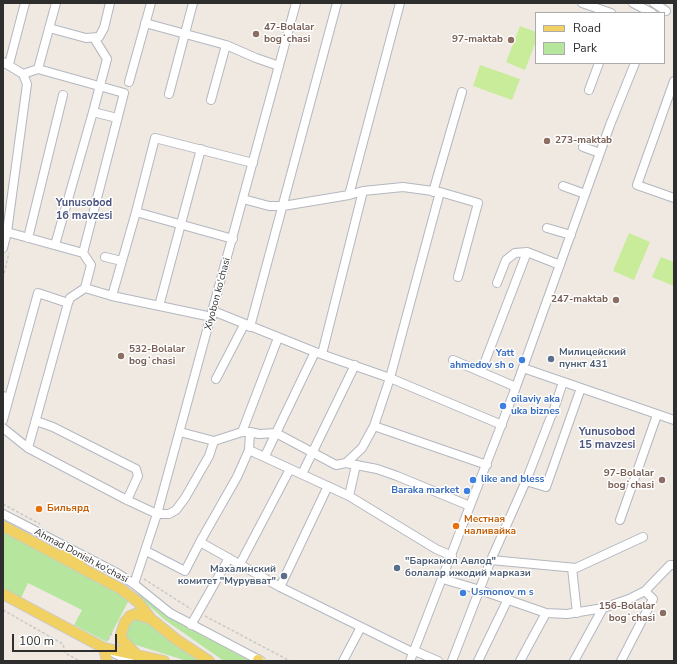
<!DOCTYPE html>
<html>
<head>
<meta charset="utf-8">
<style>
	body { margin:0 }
	#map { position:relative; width:677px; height:664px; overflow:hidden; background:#efe9e1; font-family:"Nunito Sans",sans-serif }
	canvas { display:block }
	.frame { position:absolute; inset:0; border:4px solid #2e2e2e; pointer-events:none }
	.legend { position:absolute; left:535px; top:12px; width:130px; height:52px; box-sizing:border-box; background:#fff; border:1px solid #ababab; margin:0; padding:5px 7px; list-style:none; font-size:12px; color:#2e2e2e }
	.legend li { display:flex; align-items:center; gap:8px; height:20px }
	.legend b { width:20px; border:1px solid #ababab }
	.scale { position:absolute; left:12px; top:634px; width:105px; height:18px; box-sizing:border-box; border:2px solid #2e2e2e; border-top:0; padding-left:5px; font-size:12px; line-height:14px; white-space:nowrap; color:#2e2e2e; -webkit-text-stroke:3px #fff; paint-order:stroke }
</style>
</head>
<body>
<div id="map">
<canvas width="677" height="664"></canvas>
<div class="frame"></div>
<ul class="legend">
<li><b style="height:5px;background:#f2d163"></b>Road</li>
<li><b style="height:11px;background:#b6e59e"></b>Park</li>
</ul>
<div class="scale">100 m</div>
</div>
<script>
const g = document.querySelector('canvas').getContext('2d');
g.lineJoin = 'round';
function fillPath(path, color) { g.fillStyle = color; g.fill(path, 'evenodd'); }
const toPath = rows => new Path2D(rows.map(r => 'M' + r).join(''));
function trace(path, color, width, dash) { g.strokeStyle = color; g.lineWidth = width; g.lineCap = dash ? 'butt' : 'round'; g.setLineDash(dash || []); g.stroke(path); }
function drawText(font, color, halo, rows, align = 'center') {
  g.font = font + ' "Nunito Sans",sans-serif'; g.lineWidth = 3; g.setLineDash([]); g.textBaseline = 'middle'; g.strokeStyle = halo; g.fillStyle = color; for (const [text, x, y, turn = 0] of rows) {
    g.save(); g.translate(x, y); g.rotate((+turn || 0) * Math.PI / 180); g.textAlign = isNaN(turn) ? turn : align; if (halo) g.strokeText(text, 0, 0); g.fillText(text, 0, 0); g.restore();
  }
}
fillPath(toPath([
	[3,530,116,589,129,600,107,642,74,625,82,610,28,583,21,598,3,589],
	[139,593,167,616,250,661,224,661,221,659,165,620,137,595],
	[141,617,170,641,199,661,187,661,130,643,126,639,126,635,131,621]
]), '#b6e59e');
fillPath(toPath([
	[520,26,536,32,536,41,525,70,506,62],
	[480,65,520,79,512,100,473,86],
	[629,233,650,242,634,280,613,271],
	[661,257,674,262,674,286,652,277]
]), '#c9ec9a');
const minor = toPath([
	[582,3,611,13],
	[633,3,652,13],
	[654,3,666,11],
	[145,23,226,45,256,58,279,66],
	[49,28,86,38,99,37,104,28,110,3],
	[3,62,23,74,27,84,7,232,3,248],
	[9,64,25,3],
	[38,69,56,3],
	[23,74,38,69,124,93,83,253],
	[674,81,637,185,674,198],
	[129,82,151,3],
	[589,90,599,63],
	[169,94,193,3],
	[211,100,226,45],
	[93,112,107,59,94,38],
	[583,147,600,153],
	[563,186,585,194],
	[433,192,462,92],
	[349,195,400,3],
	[243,199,269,206,283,206,349,195,363,191,403,187,440,192,478,203,458,277],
	[547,228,571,235],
	[7,232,83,253,91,265,85,288,70,298,68,303,28,448,127,500,157,514,169,514,176,510,185,498,209,456,214,441],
	[28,238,63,95],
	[233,239,136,212,155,138,253,163],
	[55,245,93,112,117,118],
	[105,257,122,261],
	[497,283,506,260,515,253,527,252,560,265],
	[85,288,112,296,212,317],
	[112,296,136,212],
	[159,306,201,149],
	[213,311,315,352,390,378,502,425],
	[250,327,337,3],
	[322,354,363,191],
	[453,360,516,387],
	[523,368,674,420],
	[481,372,527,252],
	[216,379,244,325],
	[3,396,9,398,38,293,68,303],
	[552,415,563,382],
	[3,420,9,398],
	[36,421,53,427,136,469,138,476,127,500],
	[374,426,487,465],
	[3,428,28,448],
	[180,432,214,441,242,432,250,432,249,450,349,496,436,549,452,556],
	[242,432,278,338],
	[250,432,259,434,276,433,336,465,346,463,362,448,374,426,390,378,440,192],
	[265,456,315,352],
	[346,463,377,469,397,476,470,506],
	[302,474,355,365],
	[526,481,550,419],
	[349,496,356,465],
	[3,514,117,573,134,584,170,613,261,661],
	[620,520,657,415],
	[200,542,237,477,249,450],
	[146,551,185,571,200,542,280,587,414,653],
	[491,560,526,481,546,487,581,388],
	[240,564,290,469],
	[572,568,577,613],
	[443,579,480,590,546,613,567,614,603,608,629,599,645,591,670,565,674,565],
	[134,584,157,514,296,3],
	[280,587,328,486],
	[191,625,229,558],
	[415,651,438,661],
	[112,652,129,661],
	[343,661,361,627],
	[410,661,516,387,610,125,635,63],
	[452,661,491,560,576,568,643,537],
	[478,661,508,599],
	[520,661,546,613],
	[574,661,603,608],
	[621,661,653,599,645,591]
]);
const major = toPath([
	[3,526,121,589,138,602,151,619,177,640,209,661],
	[64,555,84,558],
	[3,594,104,648,164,661],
	[104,648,107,661],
	[135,653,122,640,121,634,125,622,130,616,135,614,151,619],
	[258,660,259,661]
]);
trace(minor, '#b4b7c1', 10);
trace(major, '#c9c9c9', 12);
trace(toPath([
	[3,278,9,253],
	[3,504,40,524],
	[144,579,191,609],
	[3,610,63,644,65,653,80,661],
	[205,616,290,661],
	[108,640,113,631]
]), '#c9c9c9', 1.5, [3, 2]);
trace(minor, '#fff', 8);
trace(major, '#f2d163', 10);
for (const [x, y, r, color] of [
	[256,34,4,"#8d6e63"],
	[511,40,4,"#8d6e63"],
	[547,141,4,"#8d6e63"],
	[616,300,4,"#8d6e63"],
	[121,356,4,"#8d6e63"],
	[551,359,4,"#5c6f8a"],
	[522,360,4,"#3f7fe0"],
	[503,406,4,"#3f7fe0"],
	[473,480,4,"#3f7fe0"],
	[662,480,4,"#8d6e63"],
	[467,491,4,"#3f7fe0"],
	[39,509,4,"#e8710a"],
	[456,526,4,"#e8710a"],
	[397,568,4,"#5c6f8a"],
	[284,576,4,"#5c6f8a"],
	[463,593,4,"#3f7fe0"],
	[663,613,4,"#8d6e63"]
]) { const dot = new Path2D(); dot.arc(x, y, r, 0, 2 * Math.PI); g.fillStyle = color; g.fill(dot); trace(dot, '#fff', 1.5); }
drawText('bold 10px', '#785e54', '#fff', [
	["47-Bolalar",264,28,"left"],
	["bogʻchasi",264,40,"left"],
	["97-maktab",503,40],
	["273-maktab",555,141,"left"],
	["247-maktab",608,300],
	["532-Bolalar",129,350,"left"],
	["bogʻchasi",129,362,"left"],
	["97-Bolalar",654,474],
	["bogʻchasi",654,486],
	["156-Bolalar",655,607],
	["bogʻchasi",655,619]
], 'right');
drawText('10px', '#2e2e2e', '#fff', [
	["Xiyobon ko'chasi",218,294,-75],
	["Ahmad Donish ko'chasi",81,556,28]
]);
drawText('bold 10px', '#4e5e75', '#fff', [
	["Милицейский",559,353],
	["пункт 431",559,365],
	["\"Баркамол Авлод\"",405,562],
	["болалар ижодий маркази",405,574],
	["Махалинский",276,570,"right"],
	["комитет \"Мурувват\"",276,582,"right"]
], 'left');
drawText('bold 10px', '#366cbe', '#fff', [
	["Yatt",514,354,"right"],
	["ahmedov sh o",514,366,"right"],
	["oilaviy aka",511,400],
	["uka biznes",511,412],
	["like and bless",481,480],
	["Baraka market",459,491,"right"],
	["Usmonov m s",471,593]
], 'left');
drawText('bold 10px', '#c56008', '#fff', [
	["Бильярд",47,509],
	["Местная",464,520],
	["наливайка",464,532]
], 'left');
drawText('bold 11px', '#4d5680', '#fff', [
	["Yunusobod",84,203],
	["16 mavzesi",84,216],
	["Yunusobod",607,432],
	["15 mavzesi",607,445]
]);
</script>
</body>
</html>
